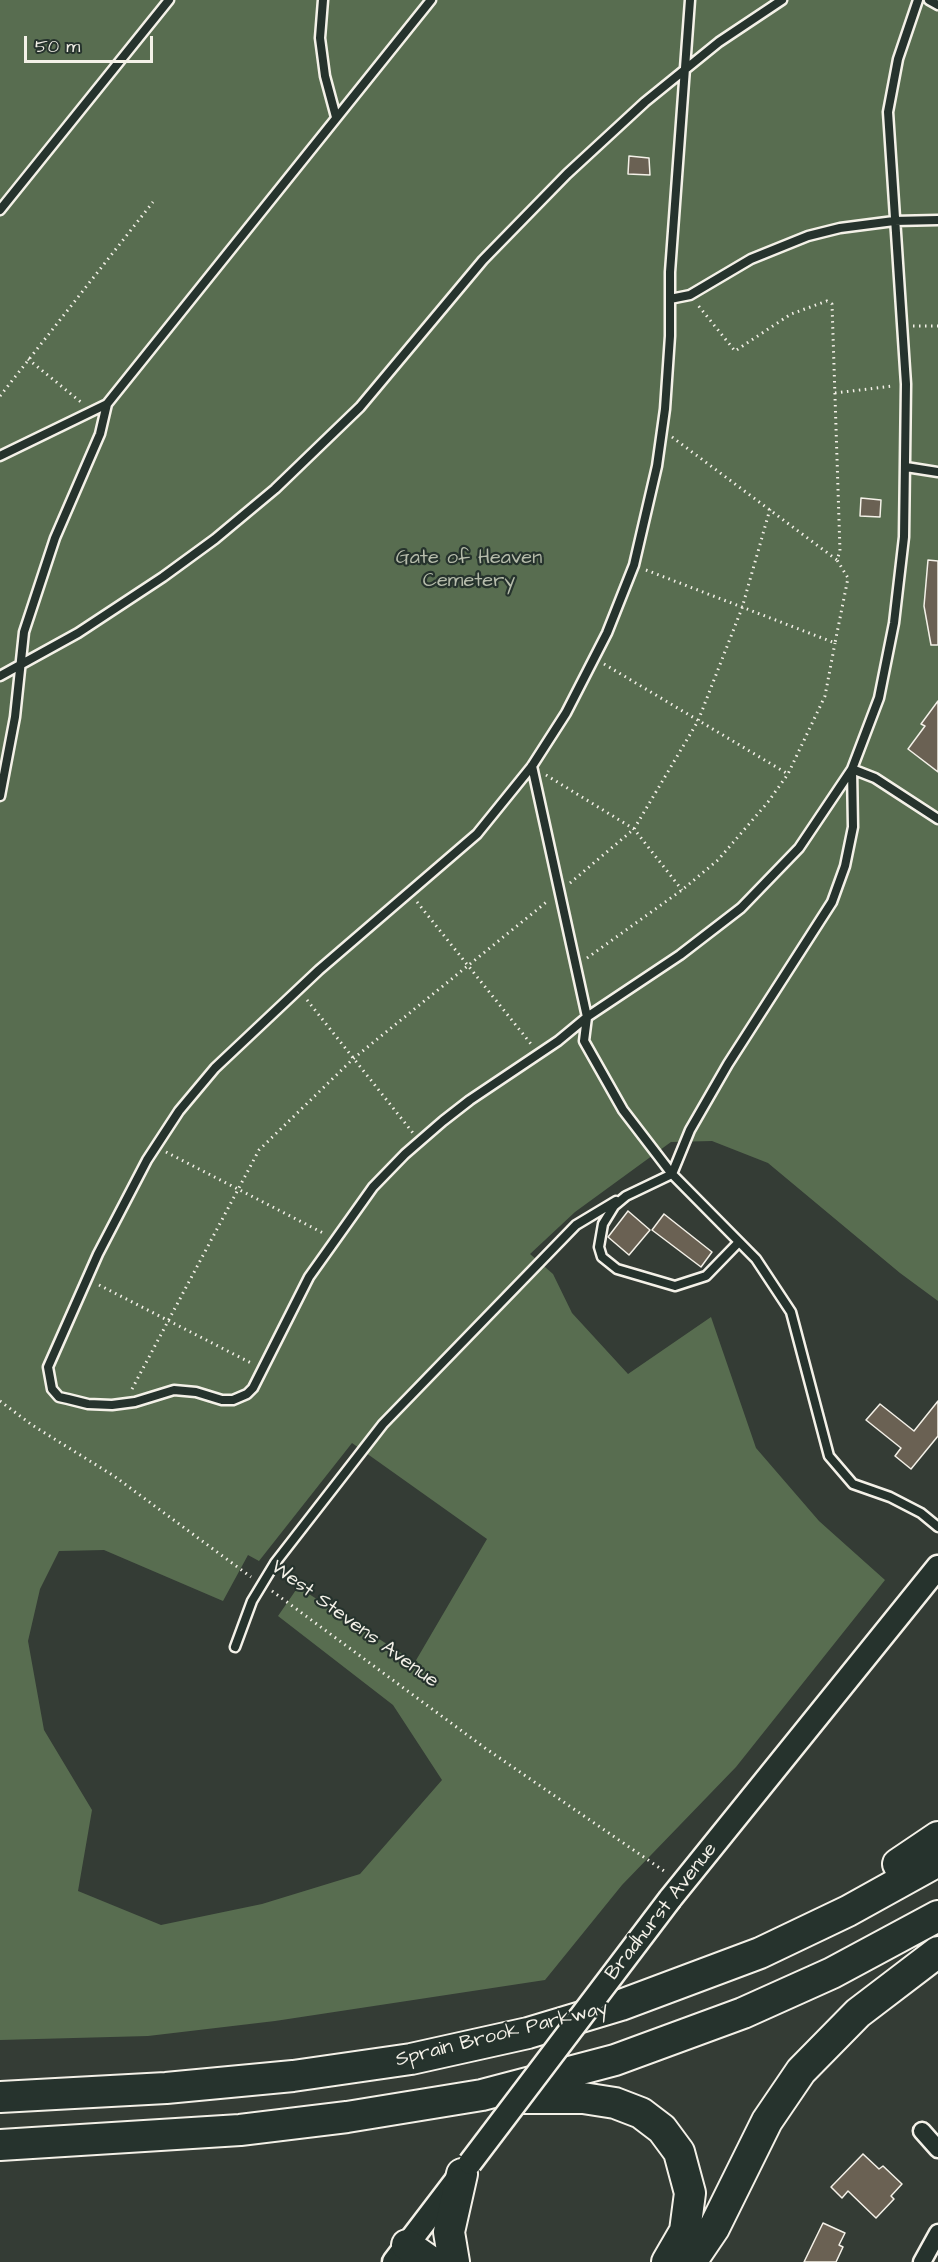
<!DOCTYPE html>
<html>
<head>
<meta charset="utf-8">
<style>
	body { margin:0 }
	#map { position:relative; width:938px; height:2262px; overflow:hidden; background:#343c35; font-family:"Architects Daughter",sans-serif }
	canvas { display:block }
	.scale { position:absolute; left:24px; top:36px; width:129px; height:27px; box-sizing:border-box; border:3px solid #f4f1e8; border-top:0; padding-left:8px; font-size:18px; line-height:21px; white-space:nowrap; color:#f4f1e8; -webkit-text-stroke:4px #26332d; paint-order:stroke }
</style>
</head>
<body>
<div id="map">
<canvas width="938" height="2262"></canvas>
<div class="scale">50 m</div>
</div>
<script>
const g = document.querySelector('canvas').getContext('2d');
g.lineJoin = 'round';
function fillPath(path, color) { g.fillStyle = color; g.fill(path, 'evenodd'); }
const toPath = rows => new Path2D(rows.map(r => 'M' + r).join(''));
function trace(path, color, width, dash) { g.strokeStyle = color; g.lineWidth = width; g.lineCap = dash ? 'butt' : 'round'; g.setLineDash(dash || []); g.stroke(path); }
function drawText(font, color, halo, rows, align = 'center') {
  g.font = font + ' "Architects Daughter",sans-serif'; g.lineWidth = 4.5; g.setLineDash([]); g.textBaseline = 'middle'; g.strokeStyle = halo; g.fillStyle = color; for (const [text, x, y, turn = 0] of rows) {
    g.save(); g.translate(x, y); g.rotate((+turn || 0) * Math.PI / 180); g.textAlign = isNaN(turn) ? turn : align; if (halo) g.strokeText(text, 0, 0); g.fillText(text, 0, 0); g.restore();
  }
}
fillPath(toPath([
	[0,0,938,0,938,1301,900,1273,768,1163,712,1141,671,1142,575,1212,530,1254,553,1274,572,1313,628,1374,711,1317,756,1448,819,1521,885,1580,736,1767,622,1885,545,1980,275,2021,148,2036,0,2040],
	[352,1443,487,1539,415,1662,298,1587,278,1616,393,1705,442,1780,360,1874,262,1904,161,1925,78,1891,92,1810,44,1730,28,1641,40,1589,59,1551,104,1550,223,1601,248,1555,259,1561]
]), '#586d50');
const building = toPath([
	[629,156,649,158,650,175,628,174,629,156],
	[861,498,881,500,880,517,860,516,861,498],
	[928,560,938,561,938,645,931,645,924,606,928,560],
	[938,701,938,772,908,749,925,726,921,724,938,701],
	[628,1211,650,1230,629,1255,608,1237,628,1211],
	[664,1214,712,1252,701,1267,652,1230,664,1214],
	[938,1401,938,1436,911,1469,895,1456,901,1448,866,1420,880,1404,914,1431,938,1401],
	[863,2154,879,2169,883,2166,902,2184,891,2196,894,2199,876,2218,848,2191,842,2198,831,2187,863,2154],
	[823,2223,845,2233,839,2245,843,2247,836,2262,804,2262,823,2223]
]);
fillPath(building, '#6a6153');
trace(building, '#f4f1e8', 1.5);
const service = toPath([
	[323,0,320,38,325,76,336,117],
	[929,0,938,5],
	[0,210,169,0],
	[670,299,690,295,751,259,808,236,840,228,894,221,938,220],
	[0,456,107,404],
	[906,467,938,472],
	[0,676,78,633,163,577,215,539,275,489,360,407,483,260,567,174,645,102,719,42,782,0],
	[532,766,587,1017,680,955,741,908,799,848,852,769,879,698,894,623,904,537,906,384,888,112,898,59,918,0],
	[0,796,15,717,24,632,55,538,100,434,107,404,431,0],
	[587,1017,558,1041,470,1100,443,1121,405,1154,373,1187,309,1277,253,1388,247,1394,233,1400,222,1400,196,1392,174,1390,135,1402,112,1405,88,1404,68,1399,59,1397,52,1389,48,1367,98,1254,147,1160,179,1111,215,1068,319,970,477,834,532,766,566,713,607,633,634,565,657,466,665,409,670,336,670,272,690,0],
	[587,1017,584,1041,623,1110,672,1174,756,1259,791,1312,829,1456,853,1484,890,1497,921,1513,938,1527],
	[739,1242,706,1276,675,1286,617,1269,602,1257,599,1247,603,1224,614,1206,626,1196,672,1174,690,1130,728,1064,832,902,845,866,853,827,852,769,875,778,938,819],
	[235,1647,252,1601,275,1563,383,1424,576,1225,616,1201]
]);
const minor = toPath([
	[922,2131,938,2149],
	[922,2262,938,2233]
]);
const secondary = toPath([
	[670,1899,938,1567],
	[394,2262,458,2178]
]);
const motorway = toPath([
	[898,1864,938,1837],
	[0,2097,166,2088,293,2076,411,2059,528,2033,621,2005,760,1953,848,1911,938,1861],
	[518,2098,583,2098,615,2103,641,2113,662,2129,679,2152,690,2193,685,2231,667,2262],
	[0,2145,240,2130,347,2117,482,2095,615,2060,743,2013,832,1973,938,1916],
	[407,2245,431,2262],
	[454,2262,449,2232,462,2174],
	[691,2262,714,2228,767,2121,801,2071,858,2013,938,1952]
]);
trace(service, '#f4f1e8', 13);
trace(minor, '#f4f1e8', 21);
trace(secondary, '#f4f1e8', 27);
trace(motorway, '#f4f1e8', 34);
trace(toPath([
	[913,326,938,326],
	[28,359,82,403],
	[835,393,893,386],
	[0,396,153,202],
	[672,437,837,560],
	[646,570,835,643,848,578,837,560,840,551,832,304,827,301,791,314,735,351,697,304],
	[604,664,788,774],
	[546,775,634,829,682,890],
	[570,883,634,829,698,721,742,608,770,509],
	[417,902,531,1044],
	[587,958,682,890,718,860,768,802,788,774,825,696,835,643],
	[307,1000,413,1133],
	[166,1152,325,1234],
	[99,1285,253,1364],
	[132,1389,259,1150,354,1058,549,900],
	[0,1401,32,1425,114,1476,251,1577],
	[272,1591,485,1748,667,1873]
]), '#f4f1e8', 3, [1.5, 4.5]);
trace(service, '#26332d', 8);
trace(minor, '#26332d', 16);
trace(secondary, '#26332d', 22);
trace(motorway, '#26332d', 30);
const secondaryBridge = toPath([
	[470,2163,670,1899]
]);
trace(secondaryBridge, '#f4f1e8', 27, []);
trace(secondaryBridge, '#26332d', 22);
drawText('20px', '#b6bcab', '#26332d', [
	["Gate of Heaven",469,559],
	["Cemetery",469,582]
]);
drawText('20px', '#f4f1e8', '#26332d', [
	["West Stevens Avenue",354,1625,36],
	["Bradhurst Avenue",662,1912,-52],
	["Sprain Brook Parkway",502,2035,-14]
]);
</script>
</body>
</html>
